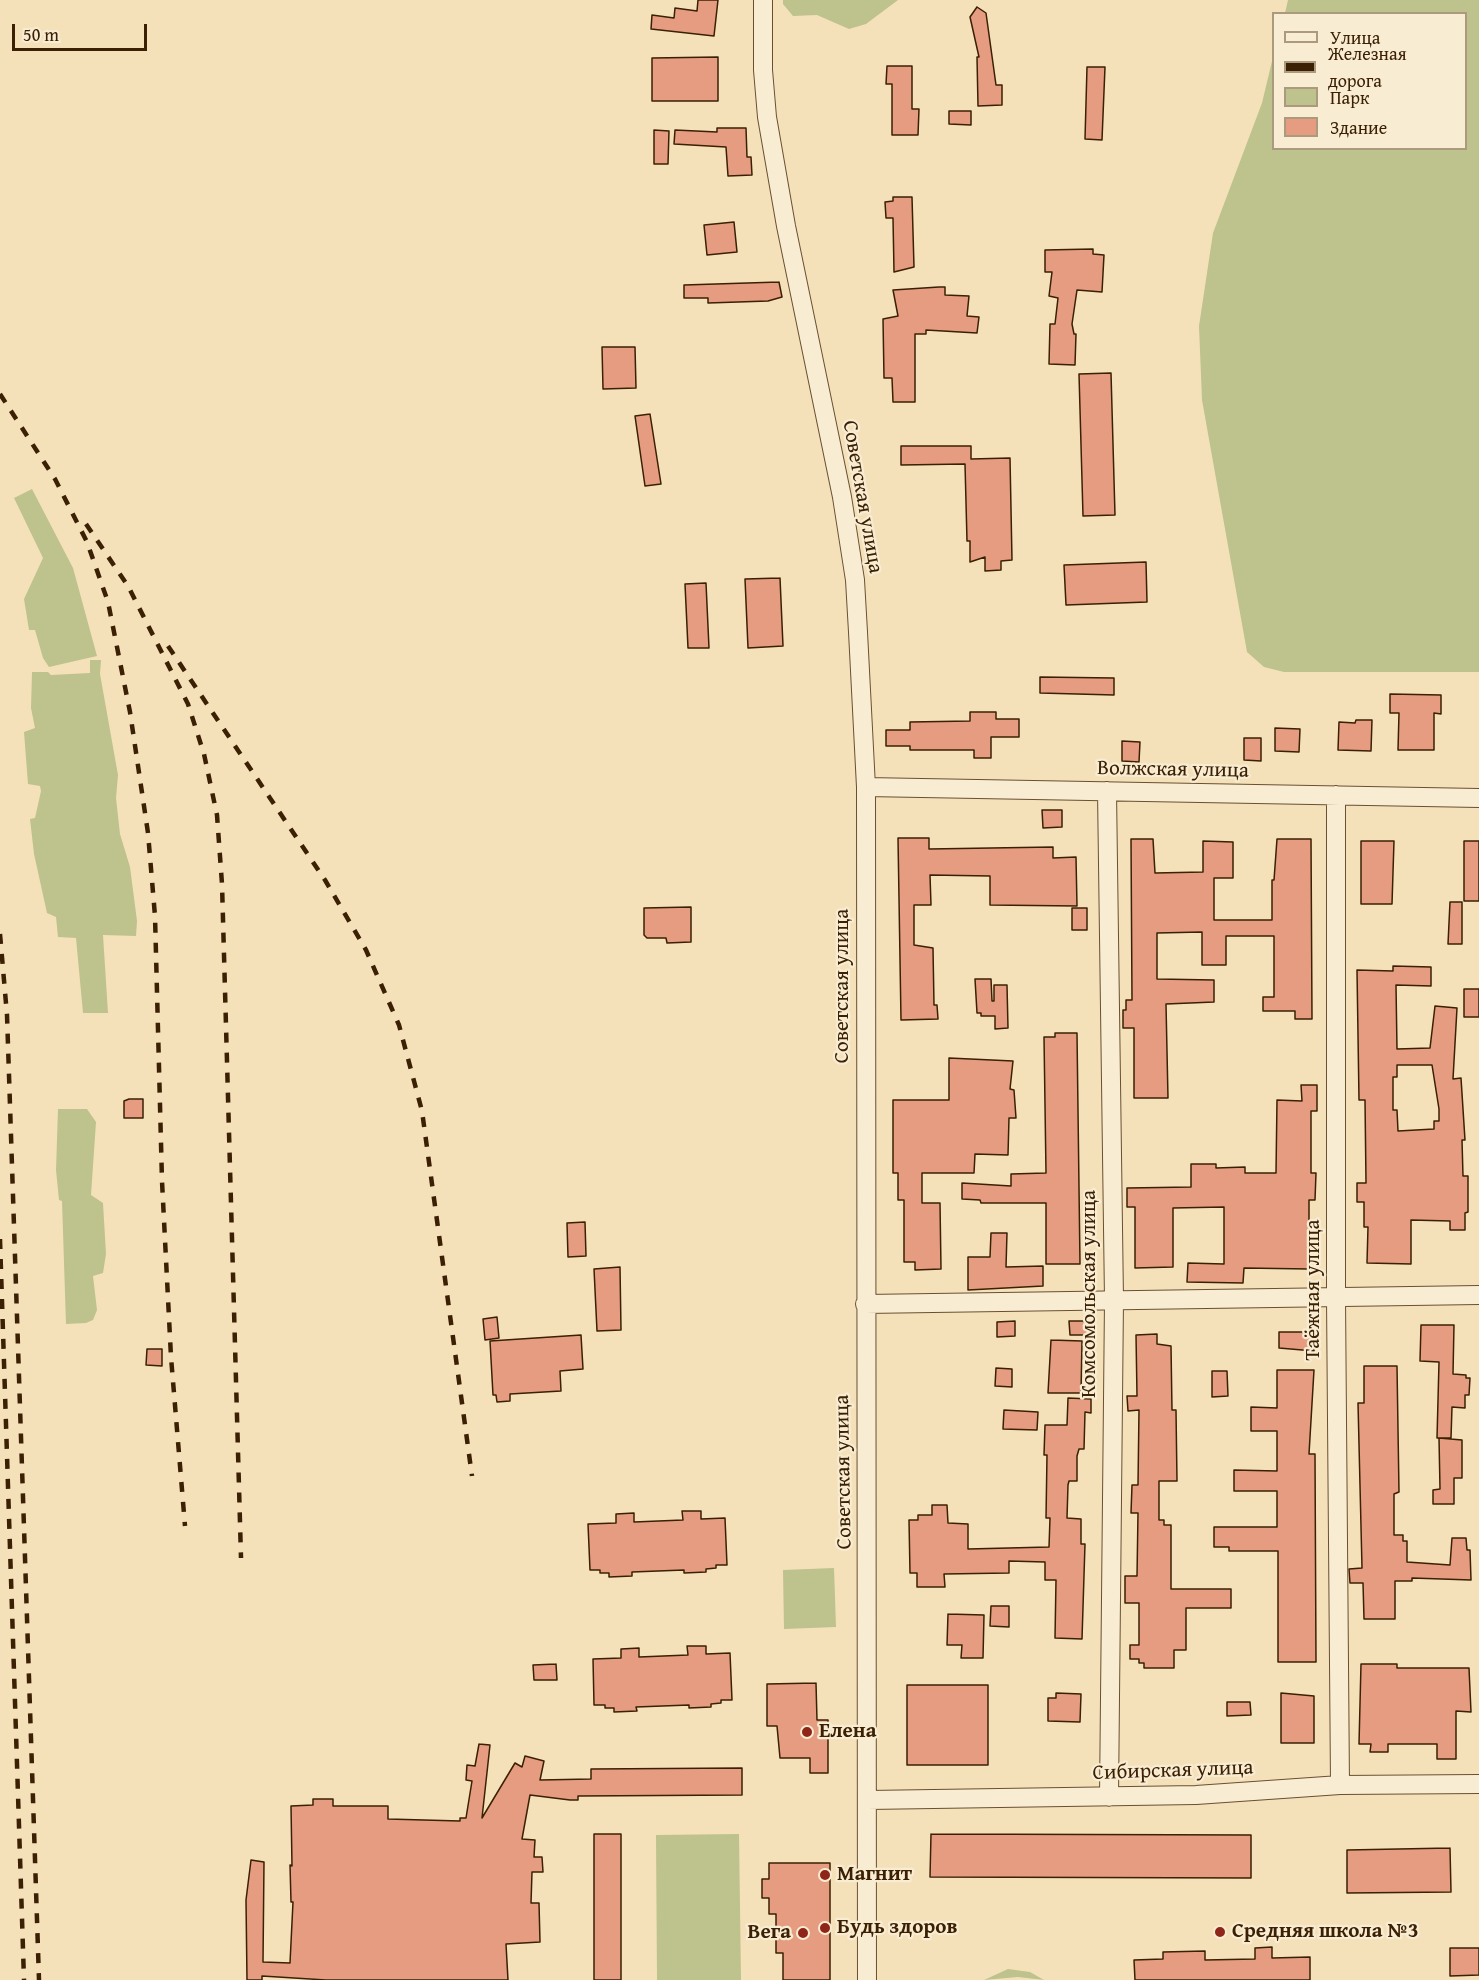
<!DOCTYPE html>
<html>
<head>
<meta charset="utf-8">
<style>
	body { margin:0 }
	#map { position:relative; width:1479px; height:1980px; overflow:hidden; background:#f4e1ba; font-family:"Gentium Book Plus",serif }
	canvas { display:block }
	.legend { position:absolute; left:1272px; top:12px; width:195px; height:138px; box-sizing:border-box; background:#f8ecd2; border:2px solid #ac9a7f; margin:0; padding:8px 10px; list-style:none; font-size:18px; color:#3b2003 }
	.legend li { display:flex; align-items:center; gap:12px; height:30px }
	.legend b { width:30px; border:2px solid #ac9a7f }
	.scale { position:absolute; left:12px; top:24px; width:135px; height:27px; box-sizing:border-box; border:3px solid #3b2003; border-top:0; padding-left:8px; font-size:18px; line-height:21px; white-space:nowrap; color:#3b2003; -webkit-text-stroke:4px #f8ecd2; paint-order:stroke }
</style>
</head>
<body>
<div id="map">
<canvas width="1479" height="1980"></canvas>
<ul class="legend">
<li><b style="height:8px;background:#f8ecd2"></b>Улица</li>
<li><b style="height:8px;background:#3b2003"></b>Железная дорога</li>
<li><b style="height:16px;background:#bec28d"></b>Парк</li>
<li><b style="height:16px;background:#e59c80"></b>Здание</li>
</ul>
<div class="scale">50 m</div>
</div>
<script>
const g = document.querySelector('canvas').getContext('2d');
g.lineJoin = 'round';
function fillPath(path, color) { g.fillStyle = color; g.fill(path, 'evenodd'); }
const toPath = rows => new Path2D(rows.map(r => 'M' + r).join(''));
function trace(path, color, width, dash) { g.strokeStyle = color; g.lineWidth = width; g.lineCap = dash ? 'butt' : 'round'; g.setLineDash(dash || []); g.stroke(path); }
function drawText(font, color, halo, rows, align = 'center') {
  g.font = font + ' "Gentium Book Plus",serif'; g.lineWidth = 4.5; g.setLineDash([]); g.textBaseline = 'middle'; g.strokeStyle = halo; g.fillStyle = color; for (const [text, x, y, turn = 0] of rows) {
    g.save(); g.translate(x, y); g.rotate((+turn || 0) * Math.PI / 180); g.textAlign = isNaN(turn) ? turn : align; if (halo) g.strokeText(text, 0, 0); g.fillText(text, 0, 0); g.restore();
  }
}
fillPath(toPath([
	[783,0,898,0,866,24,849,29,817,15,793,16,783,4],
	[1288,0,1479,0,1479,672,1284,672,1264,667,1247,652,1202,400,1199,326,1213,233,1262,103,1273,57,1274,148,1466,148,1466,14,1285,13],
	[32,489,73,568,97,656,49,667,43,658,35,630,29,630,24,599,43,558,14,498],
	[90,660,101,660,100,674,118,775,116,798,120,834,130,867,137,921,136,936,103,935,108,1013,83,1013,76,938,58,937,56,917,47,913,34,854,30,819,35,818,41,791,40,786,28,784,24,732,35,728,31,708,32,672,48,672,51,675,90,673],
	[58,1109,87,1109,96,1122,91,1195,103,1203,106,1254,103,1273,93,1276,97,1310,93,1320,86,1323,66,1324,62,1201,59,1200,56,1170],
	[834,1568,836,1627,784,1629,783,1570],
	[739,1834,741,1980,657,1980,656,1835],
	[1008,1969,1030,1972,1044,1980,1018,1977,984,1980]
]), '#bec28d');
const building = toPath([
	[698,0,718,0,714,36,651,29,652,15,674,18,675,8,697,11,698,0],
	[977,7,986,13,996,85,1002,85,1002,105,978,106,977,57,979,57,970,17,977,7],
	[718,57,718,101,652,101,652,58,718,57],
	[887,66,912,66,912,109,919,109,918,135,892,135,892,84,886,84,887,66],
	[1087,67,1105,67,1102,140,1085,139,1087,67],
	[949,111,971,111,971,125,949,124,949,111],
	[717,128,746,128,747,157,751,157,752,175,728,176,726,147,674,144,675,130,717,132,717,128],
	[654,130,669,131,668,164,654,164,654,130],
	[893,197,912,197,914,267,894,272,893,218,886,218,885,202,893,201,893,197],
	[734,222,737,252,707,255,704,225,734,222],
	[1093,249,1093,254,1104,255,1102,292,1077,290,1072,324,1074,334,1076,334,1075,365,1049,364,1050,324,1055,324,1058,298,1049,296,1052,272,1045,272,1045,250,1093,249],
	[779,282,782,297,768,301,708,303,708,298,684,298,684,285,779,282],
	[939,287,945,287,945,295,969,296,967,316,979,317,977,333,926,330,926,334,915,334,915,402,893,402,892,378,884,378,883,319,898,316,893,290,939,287],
	[602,347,635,347,636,388,603,389,602,347],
	[1111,373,1115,515,1083,516,1079,374,1111,373],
	[650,414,661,484,645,486,635,416,650,414],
	[901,446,971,446,971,459,1010,458,1012,560,1001,561,1001,570,985,571,985,557,970,562,970,541,967,541,965,464,901,465,901,446],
	[1146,562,1147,602,1066,605,1064,565,1146,562],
	[780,578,783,646,748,648,745,579,780,578],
	[706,583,709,648,688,648,685,584,706,583],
	[1040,677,1114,678,1114,695,1040,693,1040,677],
	[1390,694,1441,695,1441,714,1434,713,1434,750,1398,750,1399,713,1390,713,1390,694],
	[970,712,996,712,996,719,1019,719,1019,737,991,737,991,758,974,758,974,750,910,750,910,746,886,746,886,730,910,730,910,722,970,721,970,712],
	[1356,720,1372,720,1371,751,1338,750,1339,722,1355,723,1356,720],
	[1275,728,1300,729,1299,752,1275,751,1275,728],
	[1244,738,1261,738,1261,761,1244,760,1244,738],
	[1122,741,1140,742,1139,762,1122,761,1122,741],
	[1042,810,1062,810,1062,827,1043,828,1042,810],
	[898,838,929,838,929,849,1053,847,1053,858,1076,857,1077,906,990,905,990,876,930,875,931,905,914,905,914,945,933,948,934,1005,937,1005,938,1019,901,1020,898,838],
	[1131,839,1153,839,1155,873,1203,872,1203,841,1233,842,1233,878,1214,878,1214,920,1272,920,1272,880,1274,880,1277,839,1311,839,1312,1019,1295,1019,1295,1011,1263,1011,1263,997,1274,997,1274,936,1226,936,1226,965,1202,965,1202,932,1157,933,1157,979,1214,980,1214,1002,1166,1004,1168,1098,1134,1098,1134,1028,1123,1028,1123,1010,1126,1010,1126,1000,1132,1000,1131,839],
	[1361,841,1394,841,1392,904,1361,904,1361,841],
	[1464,841,1479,841,1479,901,1464,901,1464,841],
	[1450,902,1462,902,1462,944,1448,944,1450,902],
	[691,907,691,942,667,943,666,938,647,938,644,935,644,908,691,907],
	[1072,908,1087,908,1087,930,1072,930,1072,908],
	[1393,966,1431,967,1431,986,1396,985,1397,1049,1430,1048,1435,1006,1457,1008,1453,1079,1461,1078,1465,1140,1462,1140,1463,1176,1468,1176,1468,1212,1465,1213,1465,1230,1450,1230,1450,1221,1411,1220,1411,1264,1367,1263,1368,1227,1364,1227,1364,1202,1357,1202,1357,1183,1366,1183,1365,1100,1359,1100,1357,970,1393,971,1393,966],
	[1397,1065,1432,1065,1439,1109,1439,1121,1434,1121,1434,1129,1398,1131,1397,1110,1393,1110,1393,1077,1397,1077,1397,1065],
	[975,979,991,979,992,1001,994,1001,994,985,1007,985,1008,1028,995,1029,995,1016,981,1016,981,1013,977,1013,975,979],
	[1464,989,1479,989,1479,1017,1464,1017,1464,989],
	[1055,1033,1077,1033,1080,1264,1046,1264,1046,1203,981,1203,980,1200,962,1199,962,1183,1011,1186,1011,1174,1046,1173,1044,1037,1055,1037,1055,1033],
	[949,1058,1013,1061,1010,1089,1014,1090,1016,1118,1009,1118,1008,1155,975,1154,974,1173,922,1173,922,1203,940,1203,941,1269,915,1270,915,1262,904,1262,904,1200,898,1200,898,1173,893,1173,893,1100,949,1100,949,1058],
	[1301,1085,1317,1085,1317,1111,1311,1111,1311,1173,1316,1173,1315,1200,1309,1200,1309,1269,1244,1268,1243,1283,1187,1282,1188,1263,1224,1264,1224,1207,1173,1208,1173,1267,1135,1268,1135,1207,1127,1207,1127,1188,1191,1187,1191,1164,1216,1164,1216,1168,1245,1167,1245,1173,1276,1173,1277,1100,1302,1101,1301,1085],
	[129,1099,143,1099,143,1118,124,1118,124,1101,129,1099],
	[585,1222,586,1256,568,1257,567,1223,585,1222],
	[991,1233,1007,1233,1006,1267,1043,1266,1043,1286,968,1290,968,1257,990,1257,991,1233],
	[620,1267,621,1330,597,1331,594,1269,620,1267],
	[497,1317,499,1338,485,1340,483,1319,497,1317],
	[1015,1321,1015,1336,997,1337,997,1322,1015,1321],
	[1069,1321,1094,1321,1094,1335,1070,1335,1069,1321],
	[1421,1325,1454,1325,1453,1374,1466,1375,1466,1378,1470,1378,1469,1395,1465,1395,1465,1408,1452,1407,1451,1438,1437,1438,1439,1362,1420,1361,1421,1325],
	[1279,1332,1314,1332,1314,1351,1279,1348,1279,1332],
	[1157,1334,1157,1344,1171,1346,1172,1410,1176,1410,1177,1481,1159,1481,1159,1520,1164,1520,1164,1525,1171,1525,1171,1589,1231,1589,1231,1608,1186,1608,1186,1650,1174,1650,1174,1668,1144,1668,1144,1663,1139,1663,1139,1659,1130,1659,1130,1645,1139,1645,1139,1603,1125,1603,1125,1576,1137,1576,1138,1513,1131,1513,1132,1485,1138,1485,1139,1410,1128,1411,1127,1396,1137,1396,1136,1335,1157,1334],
	[581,1335,583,1369,560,1371,561,1391,510,1394,510,1401,497,1402,496,1395,493,1395,490,1341,581,1335],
	[1051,1340,1082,1341,1081,1393,1048,1393,1051,1340],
	[147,1349,162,1349,162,1366,146,1365,147,1349],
	[1364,1366,1397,1366,1399,1492,1394,1494,1394,1535,1403,1535,1403,1541,1407,1541,1407,1562,1450,1565,1452,1538,1466,1538,1467,1550,1470,1550,1471,1580,1412,1578,1412,1581,1395,1581,1395,1619,1364,1619,1363,1583,1350,1583,1349,1569,1362,1568,1358,1403,1364,1403,1364,1366],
	[996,1368,1012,1369,1012,1387,995,1386,996,1368],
	[1277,1370,1314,1370,1309,1454,1315,1454,1316,1662,1278,1662,1278,1551,1229,1551,1229,1547,1214,1547,1214,1527,1277,1527,1277,1491,1234,1491,1234,1470,1277,1471,1277,1431,1251,1431,1251,1407,1277,1408,1277,1370],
	[1212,1371,1227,1371,1228,1396,1212,1397,1212,1371],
	[1068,1398,1091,1399,1091,1413,1085,1412,1084,1449,1079,1449,1077,1456,1077,1481,1069,1481,1068,1485,1067,1518,1081,1519,1081,1544,1085,1544,1082,1639,1055,1638,1056,1580,1045,1580,1045,1562,1009,1561,1009,1573,944,1574,945,1587,917,1587,917,1573,910,1573,909,1520,918,1520,918,1515,932,1515,932,1505,947,1505,948,1523,968,1524,968,1549,1049,1547,1050,1518,1046,1518,1047,1455,1044,1455,1045,1425,1067,1425,1068,1398],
	[1004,1410,1038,1412,1037,1430,1003,1429,1004,1410],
	[1439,1438,1462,1440,1462,1478,1454,1478,1454,1504,1433,1504,1433,1490,1440,1489,1439,1438],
	[682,1511,701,1511,701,1519,725,1518,727,1565,716,1565,716,1568,706,1569,706,1572,684,1573,684,1570,632,1572,632,1576,609,1577,609,1573,600,1573,600,1570,590,1570,588,1524,616,1523,616,1514,634,1513,634,1522,683,1520,682,1511],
	[991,1606,1009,1606,1009,1627,990,1626,991,1606],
	[948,1614,984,1615,983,1658,961,1658,962,1645,947,1645,948,1614],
	[687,1646,706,1646,706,1654,730,1653,732,1700,721,1700,721,1703,711,1704,711,1707,689,1708,689,1705,636,1707,637,1711,614,1712,614,1708,605,1708,605,1705,594,1705,593,1659,621,1658,621,1649,639,1648,639,1657,688,1655,687,1646],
	[556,1664,557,1680,534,1680,533,1665,556,1664],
	[1361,1664,1397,1664,1397,1668,1469,1668,1471,1712,1456,1711,1456,1759,1437,1759,1437,1744,1388,1744,1388,1752,1370,1752,1371,1744,1359,1744,1361,1664],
	[816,1683,817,1720,828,1720,828,1773,810,1773,810,1758,780,1758,777,1726,767,1726,767,1684,816,1683],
	[907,1685,988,1685,988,1765,907,1765,907,1685],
	[1056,1693,1081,1694,1080,1722,1048,1721,1048,1698,1056,1698,1056,1693],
	[1281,1693,1314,1696,1314,1743,1281,1743,1281,1693],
	[1227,1702,1250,1702,1251,1715,1227,1716,1227,1702],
	[479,1744,490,1745,482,1818,515,1763,522,1767,525,1756,544,1761,540,1780,591,1779,591,1769,742,1768,742,1795,578,1796,578,1800,570,1800,530,1795,522,1839,535,1840,534,1857,542,1857,543,1872,532,1872,531,1903,539,1903,540,1942,506,1944,508,1980,326,1980,262,1976,262,1980,247,1980,246,1900,251,1860,264,1862,263,1962,290,1963,293,1902,291,1902,290,1865,292,1866,291,1806,313,1805,313,1799,333,1799,333,1806,388,1806,388,1819,460,1821,460,1818,466,1818,472,1781,466,1780,467,1765,475,1766,479,1744],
	[594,1834,621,1834,621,1980,594,1980,594,1834],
	[931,1834,1251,1835,1251,1878,930,1877,931,1834],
	[1450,1848,1451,1892,1347,1893,1347,1850,1450,1848],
	[769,1863,830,1863,830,1980,783,1980,783,1953,776,1953,776,1914,769,1914,769,1898,762,1898,762,1879,769,1879,769,1863],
	[1272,1947,1272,1958,1310,1957,1310,1980,1135,1980,1134,1960,1163,1959,1163,1952,1205,1951,1205,1960,1255,1959,1255,1948,1272,1947],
	[1450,1948,1479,1948,1479,1975,1450,1976,1450,1948]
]);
fillPath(building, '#e59c80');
trace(building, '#3b2003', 1.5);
const minor = toPath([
	[763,0,763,70,767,117,786,226,842,497,855,580,858,632,866,787,867,1980],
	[866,787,1479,798],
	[1107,791,1114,1300,1109,1797],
	[1336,795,1336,1298,1340,1785],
	[865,1304,1479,1295],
	[868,1800,1196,1795,1340,1785,1479,1784]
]);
trace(minor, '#695031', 20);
trace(minor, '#f8ecd2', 18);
trace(toPath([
	[0,394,55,479,87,542,108,602,130,712,148,833,155,916,162,1181,171,1357,185,1526],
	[86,524,128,586,188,704,204,754,217,815,222,884,241,1558],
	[168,646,325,880,366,950,399,1025,422,1111,472,1476],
	[0,934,7,1015,39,1980],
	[0,1239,24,1980]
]), '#3b2003', 4.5, [10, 10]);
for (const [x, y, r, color] of [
	[807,1732,6,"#8f2418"],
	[825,1875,6,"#8f2418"],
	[825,1928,6,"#8f2418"],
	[1220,1932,6,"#8f2418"],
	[803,1933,6,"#8f2418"]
]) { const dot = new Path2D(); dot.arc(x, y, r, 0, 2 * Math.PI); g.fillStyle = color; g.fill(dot); trace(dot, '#f8ecd2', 2); }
drawText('21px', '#3b2003', '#f8ecd2', [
	["Советская улица",862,497,80],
	["Волжская улица",1173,770,1],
	["Советская улица",843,986,-90],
	["Таёжная улица",1314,1290,-90],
	["Комсомольская улица",1090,1294,-90],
	["Советская улица",844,1472,-91],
	["Сибирская улица",1173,1771,-2]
]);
drawText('bold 21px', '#3b2003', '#f8ecd2', [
	["Елена",819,1732],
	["Магнит",837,1875],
	["Будь здоров",837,1928],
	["Средняя школа №3",1232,1932],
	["Вега",791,1933,"right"]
], 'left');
</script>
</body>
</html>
